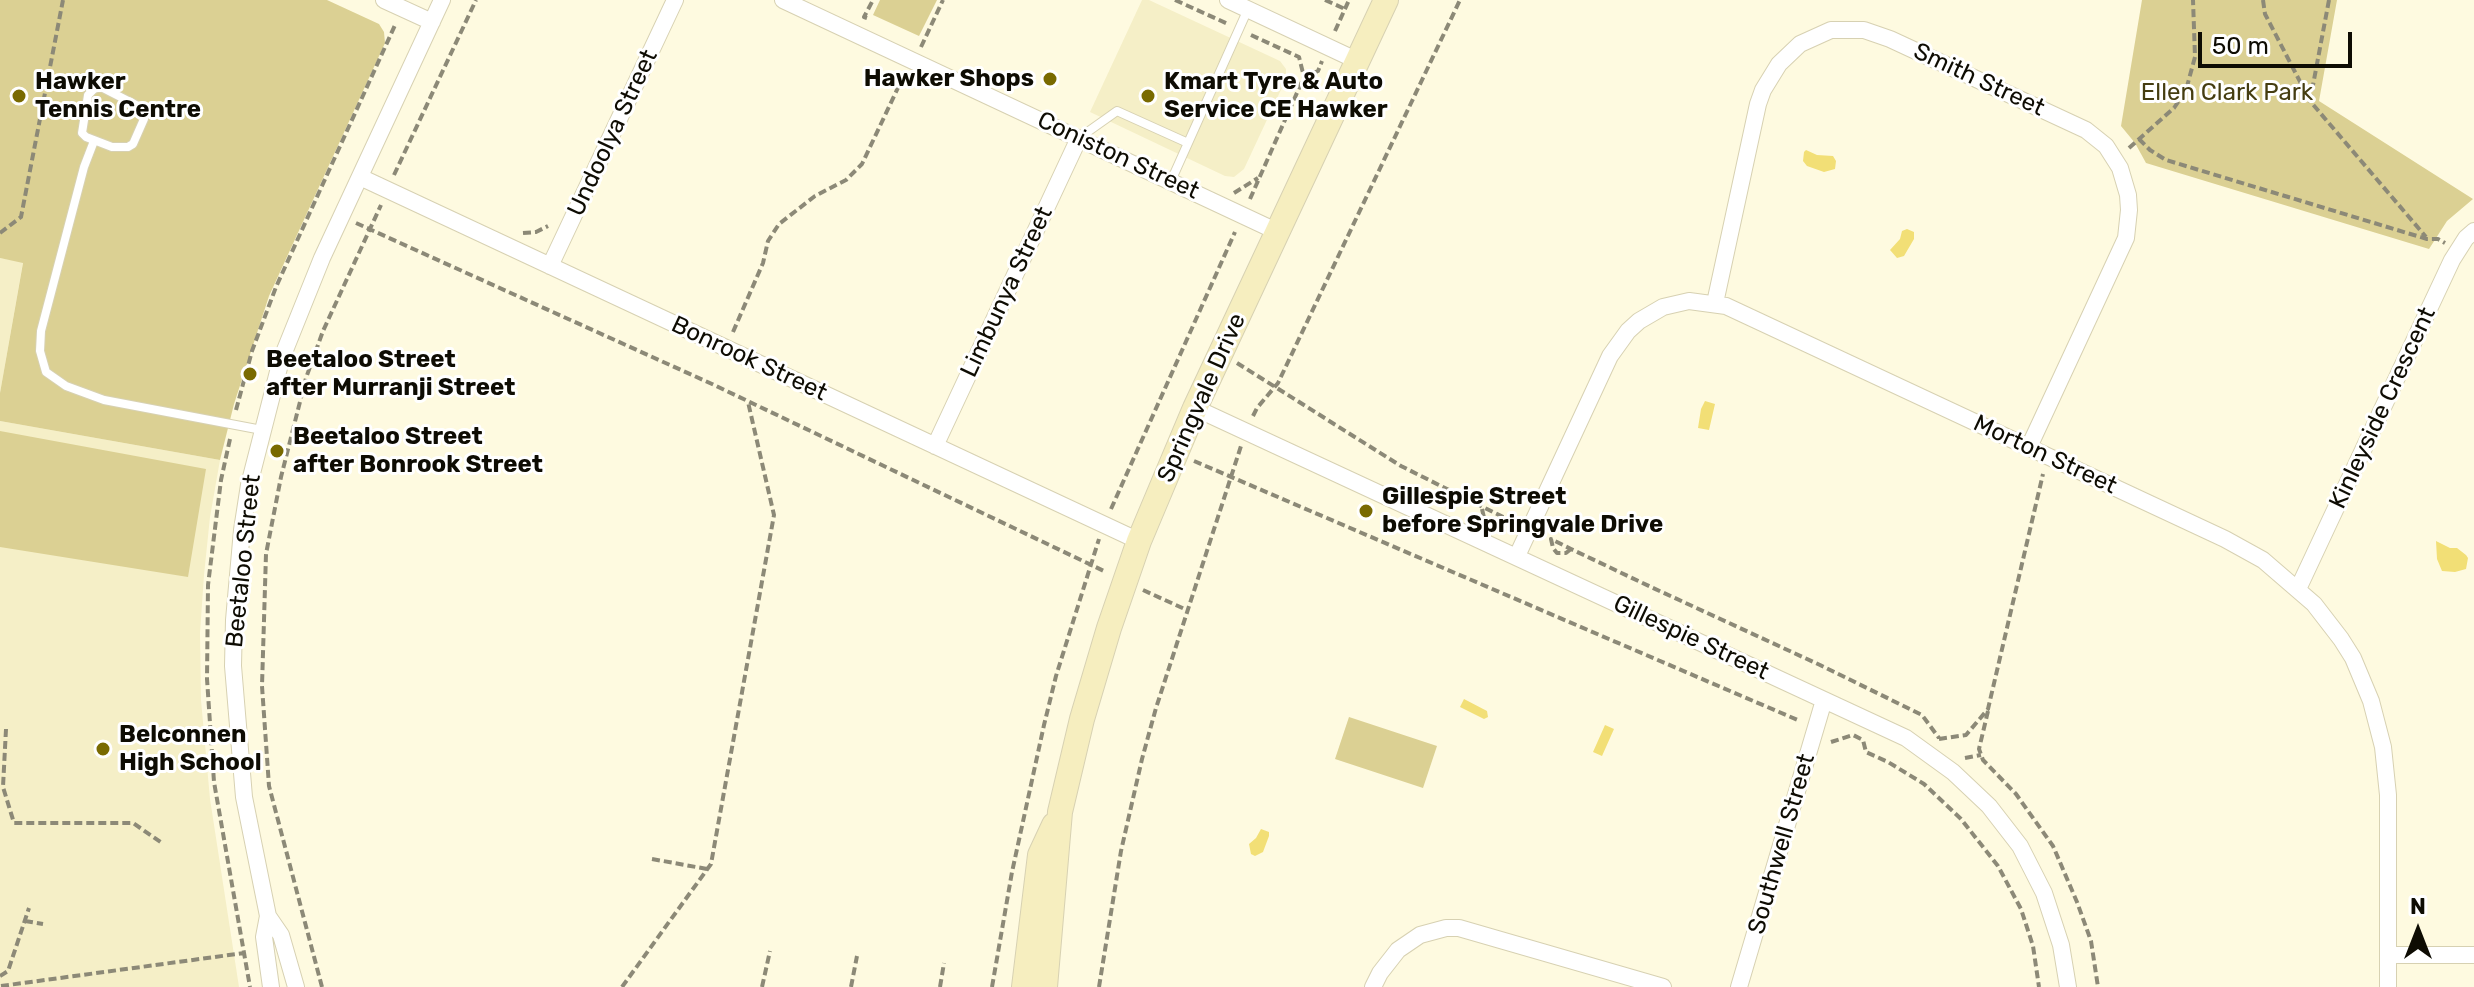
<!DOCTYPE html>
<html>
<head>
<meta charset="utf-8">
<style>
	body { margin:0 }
	#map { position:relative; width:2474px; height:987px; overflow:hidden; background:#fefae0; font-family:Rubik,sans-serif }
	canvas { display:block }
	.north { position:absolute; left:2378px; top:891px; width:80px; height:80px; -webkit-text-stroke:6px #fff; paint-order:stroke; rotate:0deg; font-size:22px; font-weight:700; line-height:32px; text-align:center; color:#0e0c03 }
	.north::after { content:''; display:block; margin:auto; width:28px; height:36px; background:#0e0c03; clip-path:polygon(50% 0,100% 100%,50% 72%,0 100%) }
	.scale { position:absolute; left:2198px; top:32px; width:154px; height:36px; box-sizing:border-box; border:4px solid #0e0c03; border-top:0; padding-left:10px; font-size:24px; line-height:28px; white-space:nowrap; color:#0e0c03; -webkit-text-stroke:6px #fff; paint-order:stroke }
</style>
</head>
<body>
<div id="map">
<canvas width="2474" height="987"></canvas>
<div class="north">N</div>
<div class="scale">50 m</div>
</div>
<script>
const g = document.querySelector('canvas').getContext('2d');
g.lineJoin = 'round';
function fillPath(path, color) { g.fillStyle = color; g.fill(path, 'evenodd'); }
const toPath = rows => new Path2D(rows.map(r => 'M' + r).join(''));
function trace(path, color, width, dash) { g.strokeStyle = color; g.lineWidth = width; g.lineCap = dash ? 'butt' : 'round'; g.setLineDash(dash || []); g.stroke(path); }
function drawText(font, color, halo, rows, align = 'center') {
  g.font = font + ' Rubik,sans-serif'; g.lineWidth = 6; g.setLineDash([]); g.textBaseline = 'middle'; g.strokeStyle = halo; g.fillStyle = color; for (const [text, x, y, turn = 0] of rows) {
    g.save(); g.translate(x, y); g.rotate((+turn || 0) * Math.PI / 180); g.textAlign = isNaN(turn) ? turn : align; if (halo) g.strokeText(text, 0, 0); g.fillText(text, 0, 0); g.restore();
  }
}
fillPath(toPath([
	[1142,0,1149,0,1280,61,1286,69,1286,79,1244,169,1234,177,1225,176,1090,112],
	[0,258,23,262,0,393],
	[0,421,220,460,210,517,204,575,200,633,201,700,210,799,239,987,0,987]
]), '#f5efc7');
fillPath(toPath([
	[0,0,327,0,379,24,384,32,385,43,269,296,234,404,220,460,0,421,0,393,23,263,0,258],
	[880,0,937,0,919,36,873,15],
	[2142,0,2337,0,2319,101,2473,199,2447,221,2429,249,2146,163,2135,143,2121,126],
	[0,431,206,469,188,577,0,547],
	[1349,717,1437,746,1423,788,1335,759]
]), '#dbd093');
fillPath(toPath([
	[1806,150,1817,155,1833,156,1836,161,1835,169,1824,172,1807,166,1803,161,1804,152],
	[1907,229,1914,232,1914,239,1904,256,1897,258,1890,250,1900,239,1902,231],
	[1705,401,1715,404,1709,430,1698,428,1701,409],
	[2436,541,2450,548,2457,548,2466,555,2468,558,2466,569,2455,572,2442,571,2437,559],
	[1464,699,1487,711,1488,717,1484,719,1460,707],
	[1605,725,1614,729,1602,756,1593,752],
	[1261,829,1269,832,1269,836,1263,852,1255,856,1251,854,1249,844,1256,838]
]), '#f2df76');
const lane = toPath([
	[101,87,142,108,144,119,133,144,128,147,112,147,86,137,82,133,88,95,94,89,101,87],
	[1079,138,1117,111,1188,143],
	[94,141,84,167,41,331,40,351,46,372,66,386,104,400,262,430],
	[1171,181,1248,9]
]);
const street = toPath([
	[384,0,432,22],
	[783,0,1278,232],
	[1228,0,1358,61],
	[360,177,1139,541],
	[550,266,675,0],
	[1715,303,1758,104,1763,90,1779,64,1800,44,1831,30,1864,30,1890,39,2086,130,2106,146,2120,168,2128,195,2129,210,2126,238,2029,447],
	[1195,408,1906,738,1953,772,1989,806,2020,846,2044,893,2061,945,2068,987],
	[935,446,1079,138],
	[1517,556,1610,356,1628,331,1639,321,1663,307,1689,301,1726,306,2225,539,2263,560,2314,604,2341,639,2353,658,2371,701,2383,747,2388,795,2388,987],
	[2298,589,2452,260,2466,238,2474,231],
	[268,916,264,937,271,987],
	[2388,955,2474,955],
	[296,987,281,935,268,916,244,797,233,666,234,620,242,530,249,485,281,360,322,258,442,0],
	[1373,987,1380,973,1398,950,1420,935,1446,928,1459,928,1663,987],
	[1739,987,1824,700]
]);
const secondary = toPath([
	[1024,987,1040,855,1054,825],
	[1045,987,1060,812,1082,719,1109,628,1139,541,1195,408,1386,0]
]);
trace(lane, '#d7d1b2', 10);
trace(street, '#d7d1b2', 18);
trace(secondary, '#d7d1b2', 26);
trace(toPath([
	[1175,0,1228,24],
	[1325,0,1345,9],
	[2263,0,2265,14,2309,99],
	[2329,0,2310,101,2426,237],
	[867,18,864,17,873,0],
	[1335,31,1349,0],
	[1251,35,1299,57,1304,77],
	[921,47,943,0],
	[2139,139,2150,150,2166,160,2427,239,2438,239,2445,243],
	[2129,148,2174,108,2186,90,2195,57,2193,0],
	[394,175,476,0],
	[1234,193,1258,178],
	[1250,199,1304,77,1318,71,1322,61],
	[356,223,712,384,1106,572],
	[0,233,21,217,63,0],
	[523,233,536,232,548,226],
	[733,332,763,263,768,241,779,224,815,196,846,180,862,164,904,75],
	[1237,363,1401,466,1513,522],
	[236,410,252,351,276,287,396,23],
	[1253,416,1257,408,1278,383,1460,0],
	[230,439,221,480,208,585,207,679,214,782,250,987],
	[1194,461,1800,721],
	[1111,509,1235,232],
	[1482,509,1485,522,1497,524,1507,521],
	[1571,549,1566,553,1557,553,1553,548,1551,539,1571,549,1651,587,1820,665,1922,715,1939,738],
	[1143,590,1189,611],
	[1988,711,1979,749,1983,760,2016,794,2053,846,2077,902,2091,941,2098,987],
	[6,729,3,787,14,823,133,823,162,843],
	[1939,739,1966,735,1988,709,2043,474],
	[1831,742,1853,735,1863,740,1866,752,1888,762,1924,784,1961,819,1998,866,2021,909,2033,946,2039,987],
	[1965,758,1981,755],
	[652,859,707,869],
	[25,921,43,924],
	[0,976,8,971,29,908],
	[1,986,244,953],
	[322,987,269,786,262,686,266,554,281,477,306,378,323,331,381,205],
	[622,987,711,864,774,515,748,402],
	[762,987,770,951],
	[851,987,857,956],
	[940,987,944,963],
	[992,987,1012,872,1044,725,1056,676,1099,539],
	[1099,987,1121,851,1142,759,1156,708,1241,446]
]), '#8c8977', 4, [8, 4]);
trace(lane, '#fff', 8);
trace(street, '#fff', 16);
trace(secondary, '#f6eebf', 24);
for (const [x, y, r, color] of [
	[1050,79,8,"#796a01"],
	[19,96,8,"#796a01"],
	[1148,96,8,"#796a01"],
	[250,374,8,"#796a01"],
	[277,451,8,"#796a01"],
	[1366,511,8,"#796a01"],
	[103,749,8,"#796a01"]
]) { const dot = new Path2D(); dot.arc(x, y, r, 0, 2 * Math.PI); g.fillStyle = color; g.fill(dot); trace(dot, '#fff', 3); }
drawText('bold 24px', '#0e0c03', '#fff', [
	["Hawker Shops",1034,79,"right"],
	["Hawker",35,82],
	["Tennis Centre",35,110],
	["Kmart Tyre & Auto",1164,82],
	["Service CE Hawker",1164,110],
	["Beetaloo Street",266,360],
	["after Murranji Street",266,388],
	["Beetaloo Street",293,437],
	["after Bonrook Street",293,465],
	["Gillespie Street",1382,497],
	["before Springvale Drive",1382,525],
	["Belconnen",119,735],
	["High School",119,763]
], 'left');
drawText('24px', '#0e0c03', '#fff', [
	["Smith Street",1979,80,25],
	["Undoolya Street",613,133,-65],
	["Coniston Street",1118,156,25],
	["Limbunya Street",1007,292,-65],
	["Bonrook Street",749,359,25],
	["Springvale Drive",1202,398,-66],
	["Kinleyside Crescent",2383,408,-65],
	["Morton Street",2045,455,25],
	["Beetaloo Street",244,561,-84],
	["Gillespie Street",1691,638,25],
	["Southwell Street",1782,844,-74]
]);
drawText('24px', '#453d11', '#fff', [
	["Ellen Clark Park",2227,93]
]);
</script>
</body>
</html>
